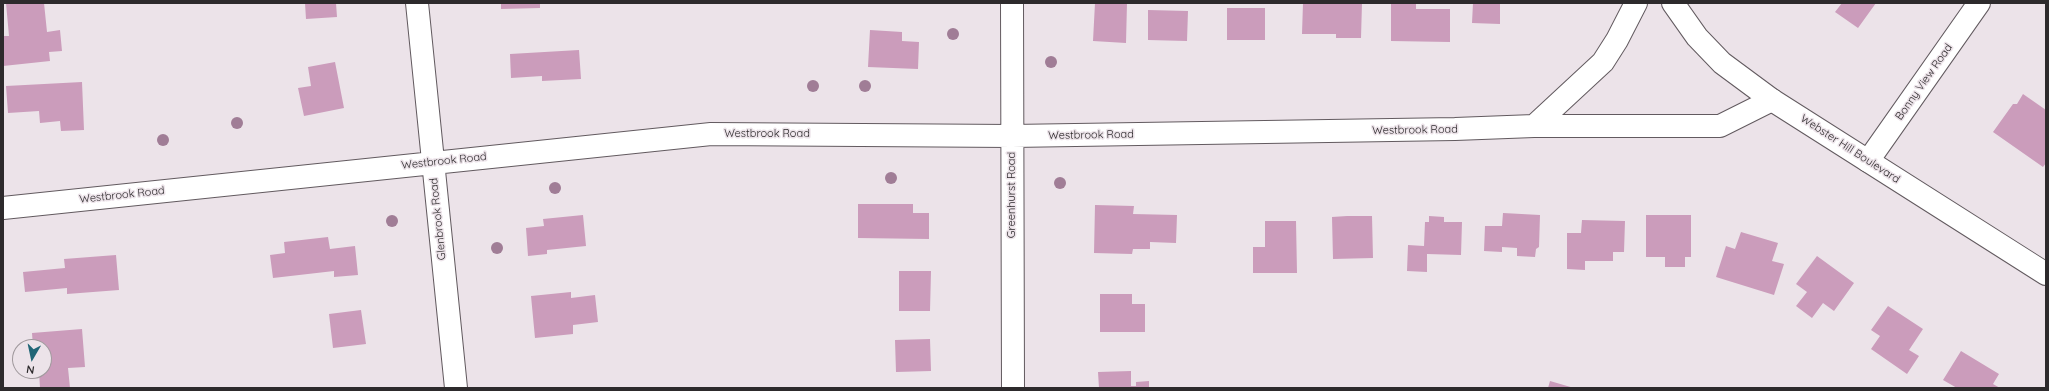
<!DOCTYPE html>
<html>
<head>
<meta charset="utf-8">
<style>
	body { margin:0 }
	#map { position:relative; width:2049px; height:391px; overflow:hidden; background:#ece3e9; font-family:Quicksand,sans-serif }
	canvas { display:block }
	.frame { position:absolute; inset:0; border:4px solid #2d2a2c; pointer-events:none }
	.north { position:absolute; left:12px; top:339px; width:40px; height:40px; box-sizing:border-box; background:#ece3e9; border:1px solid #a0999d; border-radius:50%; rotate:189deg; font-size:11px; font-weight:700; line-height:16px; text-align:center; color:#2d2a2c }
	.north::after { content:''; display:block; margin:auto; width:14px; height:18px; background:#216677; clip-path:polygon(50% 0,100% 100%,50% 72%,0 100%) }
</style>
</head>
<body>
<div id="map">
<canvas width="2049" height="391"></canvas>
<div class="frame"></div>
<div class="north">N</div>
</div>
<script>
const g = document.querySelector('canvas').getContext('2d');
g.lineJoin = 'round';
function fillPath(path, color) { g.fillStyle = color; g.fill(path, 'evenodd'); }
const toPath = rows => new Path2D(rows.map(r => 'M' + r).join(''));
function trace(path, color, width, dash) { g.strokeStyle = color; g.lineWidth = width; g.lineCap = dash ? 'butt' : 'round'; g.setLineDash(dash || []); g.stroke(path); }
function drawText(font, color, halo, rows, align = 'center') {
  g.font = font + ' Quicksand,sans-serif'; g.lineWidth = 3; g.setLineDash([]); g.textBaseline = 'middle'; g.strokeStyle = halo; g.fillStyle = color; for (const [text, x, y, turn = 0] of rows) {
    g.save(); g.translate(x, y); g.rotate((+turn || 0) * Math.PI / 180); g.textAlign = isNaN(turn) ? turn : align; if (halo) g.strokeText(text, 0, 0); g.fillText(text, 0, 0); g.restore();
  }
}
fillPath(toPath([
	[6,3,44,3,47,32,60,30,62,51,49,52,50,61,3,66,3,36,9,36],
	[305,3,336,3,337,17,306,19],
	[501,3,540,3,540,8,501,9],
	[1095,3,1127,3,1126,43,1093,41],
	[1303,3,1362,3,1361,38,1336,38,1336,34,1302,34],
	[1391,3,1416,3,1416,9,1450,9,1450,42,1391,41],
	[1473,3,1500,3,1500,24,1472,23],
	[1842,3,1876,3,1858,28,1835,12],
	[1227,8,1265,8,1265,40,1227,40],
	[1148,10,1188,11,1187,41,1148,40],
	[870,30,902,32,902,41,919,42,918,69,868,67],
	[579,50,581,79,542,81,542,76,511,78,510,54],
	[335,62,344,108,304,116,298,88,311,86,308,67],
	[82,82,84,130,61,131,60,121,40,123,39,111,8,113,6,86],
	[2023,94,2046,110,2046,163,2043,167,1993,132,2013,104,2017,104],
	[858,204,913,204,913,213,929,213,929,239,858,238],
	[1095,205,1134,206,1133,214,1177,215,1176,243,1150,242,1150,249,1133,249,1132,254,1094,253],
	[1503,213,1540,215,1539,247,1536,249,1535,257,1517,256,1517,248,1502,247,1502,252,1484,251,1485,226,1502,226],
	[583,215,586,246,547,250,547,254,528,256,526,228,544,226,543,219],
	[1646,215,1691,215,1691,257,1685,257,1685,267,1665,267,1665,257,1646,257],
	[1347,216,1372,216,1373,258,1333,259,1332,217],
	[1429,216,1444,217,1444,222,1462,222,1461,255,1427,254,1427,272,1407,271,1408,245,1424,246,1425,222,1429,222],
	[1582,220,1625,221,1624,252,1613,252,1613,261,1585,261,1585,270,1567,269,1567,233,1581,233],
	[1265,221,1296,221,1297,273,1253,273,1253,247,1265,247],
	[1741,232,1778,243,1772,261,1784,264,1774,295,1716,277,1726,246,1735,249],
	[328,237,330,249,355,246,358,275,334,277,334,271,273,278,270,255,285,253,284,242],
	[116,255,119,290,67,294,67,288,25,292,23,272,65,268,64,259],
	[1817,256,1854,283,1834,311,1823,303,1812,318,1796,306,1807,292,1796,284],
	[899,271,931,271,930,311,899,311],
	[571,292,571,298,595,295,598,322,573,325,573,334,535,338,531,296],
	[1100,294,1132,294,1132,304,1145,304,1145,332,1100,332],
	[1888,306,1923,329,1909,350,1919,356,1907,374,1871,349,1880,336,1871,330],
	[361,310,366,344,333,348,329,314],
	[82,329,85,367,68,368,70,388,40,388,39,371,44,371,44,347,33,347,32,333],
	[930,339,931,371,896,372,895,340],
	[1961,351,1999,374,1993,384,2000,388,1957,388,1943,380],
	[1131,371,1131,386,1136,386,1136,382,1149,381,1149,388,1099,388,1098,372],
	[1550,381,1574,388,1548,388]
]), '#cb9cbb');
const street = toPath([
	[417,3,456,388],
	[1012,3,1013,388],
	[1534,126,1603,62,1617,40,1636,3],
	[1868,161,1979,3],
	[3,208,711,134,1012,136,1455,129,1534,126,1720,126,1772,100]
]);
const secondary = toPath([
	[1673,3,1697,37,1722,63,1772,100,2046,274]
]);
trace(street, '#625a5f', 24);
trace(secondary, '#625a5f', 24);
trace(street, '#fff', 22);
trace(secondary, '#fff', 22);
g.fillStyle = '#a07d96';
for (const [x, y] of [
	[953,34],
	[1051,62],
	[813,86],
	[865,86],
	[237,123],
	[163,140],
	[891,178],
	[1060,183],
	[555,188],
	[392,221],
	[497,248]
]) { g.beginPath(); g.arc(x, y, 6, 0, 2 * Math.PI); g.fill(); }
drawText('11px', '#2d2a2c', '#ece3e9', [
	["Bonny View Road",1924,82,-55],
	["Westbrook Road",1415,130,-1],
	["Westbrook Road",767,134],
	["Westbrook Road",1091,135,-1],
	["Webster Hill Boulevard",1850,149,33],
	["Westbrook Road",444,161,-6],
	["Westbrook Road",122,195,-6],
	["Greenhurst Road",1012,195,-90],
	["Glenbrook Road",438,219,-96]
]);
</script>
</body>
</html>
